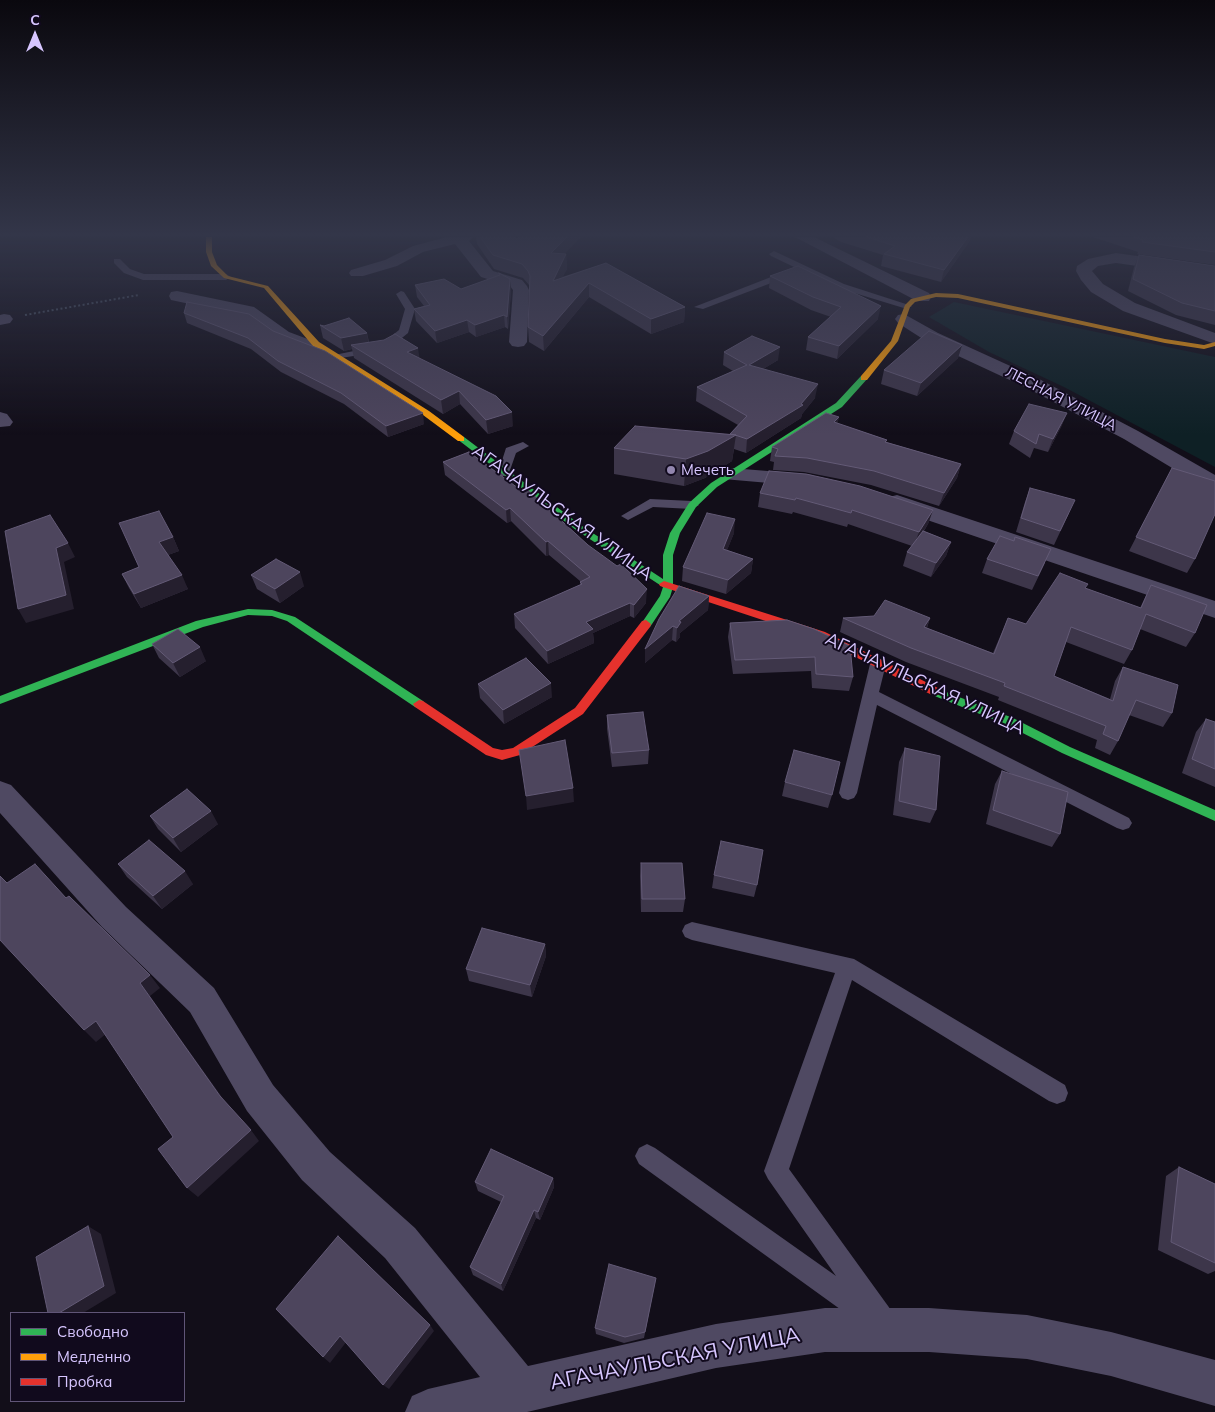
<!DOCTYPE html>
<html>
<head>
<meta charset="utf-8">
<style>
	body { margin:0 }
	#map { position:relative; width:1215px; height:1412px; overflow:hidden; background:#120e19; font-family:Mulish,sans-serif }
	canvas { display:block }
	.legend { position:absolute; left:10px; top:1312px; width:175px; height:90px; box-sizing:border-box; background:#110a1d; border:1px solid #605577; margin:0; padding:6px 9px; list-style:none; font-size:15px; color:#d7c6ff }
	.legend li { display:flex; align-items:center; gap:10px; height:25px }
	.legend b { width:25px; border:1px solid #605577 }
	.north { position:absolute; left:10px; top:10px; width:50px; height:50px; -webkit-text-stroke:4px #110a1d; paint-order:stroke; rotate:0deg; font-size:14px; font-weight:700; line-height:20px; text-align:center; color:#d7c6ff }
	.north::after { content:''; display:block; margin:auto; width:18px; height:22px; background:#d7c6ff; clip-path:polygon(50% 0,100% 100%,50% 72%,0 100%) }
</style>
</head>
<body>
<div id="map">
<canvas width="1215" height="1412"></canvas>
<ul class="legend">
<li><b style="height:6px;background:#30b455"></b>Свободно</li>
<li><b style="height:6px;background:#ff9f0a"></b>Медленно</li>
<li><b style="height:6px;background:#e5322d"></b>Пробка</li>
</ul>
<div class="north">С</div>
</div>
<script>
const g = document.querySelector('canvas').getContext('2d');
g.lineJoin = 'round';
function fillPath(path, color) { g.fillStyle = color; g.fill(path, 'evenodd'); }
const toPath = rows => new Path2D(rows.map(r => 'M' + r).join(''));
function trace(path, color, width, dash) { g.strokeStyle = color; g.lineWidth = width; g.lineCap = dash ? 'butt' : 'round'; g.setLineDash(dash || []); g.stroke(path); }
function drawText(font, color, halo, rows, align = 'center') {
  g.font = font + ' Mulish,sans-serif'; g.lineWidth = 4; g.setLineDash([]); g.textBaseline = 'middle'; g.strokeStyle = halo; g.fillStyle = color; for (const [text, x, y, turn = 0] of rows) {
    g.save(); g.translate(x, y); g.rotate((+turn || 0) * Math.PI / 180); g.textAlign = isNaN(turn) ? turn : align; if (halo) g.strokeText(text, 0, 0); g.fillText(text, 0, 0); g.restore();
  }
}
fillPath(toPath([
	[954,302,1215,357,1215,467,1064,387,989,352,929,317]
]), '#0e2025');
trace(toPath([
	[25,315,139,295]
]), '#4c5667', 2, [2, 2.5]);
fillPath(toPath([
	[774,251,844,284,912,306,907,309,838,288,771,256,769,254,774,251],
	[114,259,120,259,130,269,144,274,226,274,231,277,226,280,143,280,124,273,114,263,114,259],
	[789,270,794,273,792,275,703,309,694,307,789,270],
	[401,291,404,292,415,309,408,333,386,351,334,359,334,355,379,346,399,330,405,309,396,294,401,291],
	[523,442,529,446,516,453,508,476,500,476,498,473,506,448,523,442],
	[650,499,692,501,699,505,692,509,653,507,628,520,621,516,650,499],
	[878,658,884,660,886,664,879,692,1129,818,1132,823,1129,828,1123,830,1117,828,877,705,857,793,854,798,848,800,842,798,839,793,870,664,872,660,878,658],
	[692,922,854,959,1065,1085,1068,1093,1065,1101,1057,1104,1049,1101,852,980,789,1169,896,1317,900,1326,896,1335,887,1339,869,1330,639,1164,635,1156,639,1148,647,1144,655,1148,836,1276,768,1179,764,1171,835,973,692,940,685,937,682,931,685,925,692,922]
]), '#4f4962');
fillPath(toPath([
	[447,237,473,237,469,241,493,271,522,280,527,286,529,290,527,342,524,346,518,347,512,346,509,342,513,290,510,286,481,277,455,244,423,252,397,266,363,276,351,276,349,273,351,270,385,260,413,246,447,237],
	[795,237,814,237,929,293,931,297,929,301,917,301,795,237],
	[1116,253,1215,267,1215,277,1116,263,1098,266,1092,271,1103,284,1135,303,1215,333,1215,344,1123,311,1091,292,1081,280,1076,271,1077,266,1088,259,1116,253],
	[177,291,254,307,289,332,321,344,324,348,321,352,315,353,309,352,277,340,242,315,171,300,169,296,171,292,177,291],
	[4,314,10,315,13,319,10,323,0,325,0,315,4,314],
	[904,314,938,333,1041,380,1138,431,1215,475,1215,491,1207,489,1124,439,1027,388,926,341,898,323,895,319,898,315,904,314],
	[0,412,7,414,13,422,10,426,0,427,0,412],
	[731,468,804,474,812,475,815,480,812,485,804,486,723,479,720,474,723,469,731,468],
	[897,495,1215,601,1215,618,889,507,886,502,889,497,897,495],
	[0,781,11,785,126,907,214,988,273,1085,330,1152,415,1228,528,1366,716,1324,825,1308,929,1308,1027,1315,1111,1332,1215,1360,1215,1406,1111,1376,1027,1359,929,1352,825,1352,716,1368,527,1412,405,1412,412,1396,428,1389,480,1377,385,1258,302,1180,247,1111,190,1012,102,927,0,813,0,781]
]), '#4f4962');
fillPath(toPath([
	[861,376,868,378,842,407,717,487,696,507,680,533,673,555,673,587,670,597,650,627,646,628,641,624,660,596,663,587,576,530,457,439,458,437,464,437,582,526,663,579,663,555,670,533,689,503,711,483,836,403,861,376],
	[248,609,272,610,295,617,423,701,425,704,419,708,415,707,287,621,272,616,248,615,203,627,0,704,0,696,196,621,248,609],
	[936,688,1013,718,1070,747,1215,810,1215,821,1062,753,1005,724,932,695,930,692,932,689,936,688]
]), '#30b455');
fillPath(toPath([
	[206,237,212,237,212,252,217,265,228,276,268,286,319,342,429,411,464,437,464,441,458,441,423,415,313,346,264,288,224,278,211,266,206,252,206,237],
	[936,293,958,294,1165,339,1204,345,1215,342,1215,346,1204,349,1165,343,958,298,936,297,915,302,910,307,898,341,867,380,861,380,861,376,891,341,905,305,911,299,936,293]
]), '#ff9f0a');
fillPath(toPath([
	[664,581,825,632,940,689,942,692,940,695,932,695,817,638,660,586,659,584,664,581],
	[646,620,651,624,650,627,583,714,520,755,502,760,486,755,415,707,413,704,419,700,423,701,493,748,502,750,513,748,575,708,642,621,646,620]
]), '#e5322d');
fillPath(toPath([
	[476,237,514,237,517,239,566,254,567,269,562,277,606,263,685,307,684,322,651,334,589,297,544,351,529,342,528,327,530,287,529,285,523,278,494,269,477,244],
	[833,237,971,237,969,242,941,282,881,266,883,255,841,242],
	[1093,237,1215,237,1215,265,1137,254,1138,252],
	[1139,255,1215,266,1215,325,1176,315,1128,291,1134,267],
	[499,273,510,279,511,291,508,329,505,327,476,337,469,332,437,343,416,321,414,309,424,306,417,297,415,285,461,289,499,276],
	[770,276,878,319,837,359,806,350,808,337,831,317,811,310,769,288],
	[184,313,273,331,424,424,388,437,344,404,281,372,251,349,187,323],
	[320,325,367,333,369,342,419,358,513,426,488,434,460,404,443,414,354,358,352,349,344,351,323,338],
	[962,345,958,358,917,396,881,384,884,370],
	[724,352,778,360,763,369,815,398,802,414,801,418,746,453,734,449,732,461,705,478,684,486,614,474,614,448,730,434,738,425,696,401,697,387,733,371,723,365],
	[1067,413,1061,427,1048,452,1034,448,1030,458,1009,444,1014,431],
	[839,417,837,423,887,440,886,442,961,464,957,478,939,506,871,485,804,472,773,470,774,462,770,461,772,447],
	[469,452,646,603,634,618,630,616,593,633,594,643,548,664,515,628,514,614,580,585,580,581,549,555,546,556,511,521,507,523,445,475,443,462],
	[1172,468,1195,559,1187,573,1129,551],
	[1030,488,1069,513,1054,545,1016,532,1025,502],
	[760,493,933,510,928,524,924,531,951,542,946,556,931,577,903,566,907,552,912,546,848,524,847,527,793,512,792,514,758,507],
	[734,533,727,550,753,559,751,573,726,594,682,581,683,567],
	[173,537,179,551,168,555,188,589,141,608,129,588,122,574,139,567],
	[1014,541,1045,563,1032,590,982,573,987,559],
	[251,575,304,586,280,603,257,589],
	[1151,585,1195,633,1186,647,1140,629,1132,650,1124,664,1066,642,1054,676,1110,699,1115,681,1123,667,1172,713,1163,727,1129,715,1118,741,1110,755,1095,748,1097,740,998,700,999,697,906,662,840,632,843,618,930,618,927,628,993,653,1008,618,1026,624,1086,589,1140,608],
	[709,596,708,610,680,633,680,637,676,642,672,640,645,663,645,649],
	[787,620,853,677,849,691,812,688,811,671,733,674,728,637,730,623],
	[152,644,206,661,180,677,159,658],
	[478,684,552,697,504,724,480,698],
	[607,715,649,750,648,764,612,767,607,729],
	[1206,719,1215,722,1215,787,1182,773,1196,732],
	[905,748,936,810,930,823,893,815,899,762],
	[1002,771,1060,834,1052,847,986,824,995,784],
	[785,782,832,795,828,808,782,796],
	[150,816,218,824,181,852,158,829],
	[641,863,685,899,683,912,641,912,640,876],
	[118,864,193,884,162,909,127,877],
	[714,875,757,885,754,897,712,888],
	[545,944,546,956,532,997,469,981,466,969],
	[1179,1167,1215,1184,1215,1271,1208,1274,1158,1250,1166,1176],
	[553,1178,554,1187,540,1220,536,1218,503,1291,473,1275,470,1267,501,1202,478,1191,475,1182],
	[656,1278,644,1338,624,1343,596,1334,595,1328]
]), '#3d364a');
fillPath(toPath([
	[567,237,581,237,552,267,551,253],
	[968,237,971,237,969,242,941,282,944,270],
	[566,254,567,269,554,295,553,281],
	[510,279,511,291,508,329,507,317],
	[589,283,589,297,544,351,543,336],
	[881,306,878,319,837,359,839,346],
	[685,307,684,322,651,334,651,319],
	[504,315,505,327,476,337,475,325],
	[467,320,469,332,437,343,435,331],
	[367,333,369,346,351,345,352,349,344,351,341,338],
	[962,345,958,358,917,396,921,383],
	[780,347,778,360,748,378,749,365],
	[418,348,420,361,407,352],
	[818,384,815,398,802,414,801,418,746,453,747,439,801,404],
	[459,391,460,404,443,414,441,400],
	[512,412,513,426,488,434,486,420],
	[423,413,424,424,388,437,386,426],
	[1067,413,1061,427,1048,452,1053,439],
	[839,417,836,430,834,422],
	[736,435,732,461,705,478,684,486,686,459],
	[961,464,957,478,939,506,944,493],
	[510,508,511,521,507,523,506,510],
	[933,510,928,524,914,546,919,532],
	[735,519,734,533,722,563,723,549],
	[173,537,179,551,165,556,159,542],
	[548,541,549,555,546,556,546,542],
	[951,542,946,556,931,577,936,563],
	[68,543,75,557,64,562,74,609,26,623,18,609,56,548],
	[753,559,751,573,726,594,728,580],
	[300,572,304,586,280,603,275,589],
	[182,575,188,589,141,608,134,594],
	[647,589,646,603,634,618,634,605],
	[709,596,708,610,680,633,680,637,676,642,677,628,679,621],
	[630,603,630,616,593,633,594,643,548,664,547,651,586,622],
	[930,618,925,632,924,627],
	[673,626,672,640,645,663,645,649],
	[200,647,206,661,180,677,173,663],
	[551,683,552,697,504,724,503,710],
	[573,788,574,802,527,810,526,796],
	[211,811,218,824,181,852,173,838],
	[185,871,193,884,162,909,153,896],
	[545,944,546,956,532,997,530,985],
	[150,975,160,988,150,996,229,1107,220,1096,140,983],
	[96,1021,107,1033,96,1042,84,1030],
	[251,1130,259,1141,198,1197,187,1188],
	[553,1178,554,1187,540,1220,538,1212],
	[534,1210,536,1218,503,1291,501,1284],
	[88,1226,101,1234,116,1293,83,1313,59,1313],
	[430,1325,434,1331,389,1389,383,1385],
	[340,1336,347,1341,330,1363,323,1357]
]), '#251f2e');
const building = toPath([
	[480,237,514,237,517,239,519,237,567,237,551,253,566,254,553,281,606,263,685,307,651,319,589,283,543,336,528,327,530,276,528,271,522,264,493,255,480,237],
	[867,237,968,237,944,270,884,254,895,246,867,237],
	[1133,237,1215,237,1215,252,1142,242,1143,240,1133,237],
	[1139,255,1215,266,1215,311,1182,303,1133,279,1139,255],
	[798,266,881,306,839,346,808,337,841,307,813,297,770,276,798,266],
	[499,273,510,279,507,317,504,315,475,325,467,320,435,331,414,309,430,305,415,285,444,279,461,289,500,275,499,273],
	[187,302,249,314,273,331,325,351,423,413,386,426,341,393,278,361,248,338,184,313,187,302],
	[349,318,367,333,341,338,320,325,324,326,349,318],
	[929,331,962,345,921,383,884,370,929,331],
	[395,334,418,348,407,352,496,396,512,412,486,420,459,391,441,400,351,345,384,340,395,334],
	[752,336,780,347,749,365,818,384,801,404,803,405,747,439,735,435,736,435,730,434,747,416,697,387,747,365,724,352,752,336],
	[1029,404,1067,413,1053,439,1039,434,1036,444,1014,431,1029,404],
	[826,413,839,417,834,422,887,440,885,442,961,464,944,493,874,471,807,458,775,456,778,449,772,447,826,413],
	[635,426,736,435,708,451,686,459,614,448,635,426],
	[469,452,522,491,527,489,588,545,617,566,621,564,647,589,634,605,630,603,586,622,593,629,547,651,514,614,582,584,580,582,590,577,548,541,546,542,510,508,506,510,443,462,469,452],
	[1172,468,1215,481,1215,514,1195,559,1136,537,1172,468],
	[769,471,806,474,860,486,933,510,919,532,852,510,851,513,796,498,795,500,760,493,769,471],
	[1030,488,1075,500,1060,531,1021,518,1030,488],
	[159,511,173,537,159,542,182,575,134,594,122,574,139,567,119,523,159,511],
	[707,513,735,519,723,549,753,559,728,580,683,567,707,513],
	[50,515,68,543,56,548,66,595,18,609,5,531,50,515],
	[923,531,951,542,936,563,907,552,923,531],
	[1000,536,1014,541,1015,537,1051,549,1038,576,987,559,1000,536],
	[276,559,300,572,275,589,251,575,276,559],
	[1060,573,1088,584,1085,588,1141,608,1151,585,1207,605,1195,633,1146,614,1132,650,1071,627,1054,676,1113,701,1123,667,1178,685,1172,713,1136,700,1118,741,1103,734,1106,726,1004,686,1005,683,911,648,843,618,874,616,885,600,930,618,924,627,994,654,1008,618,1026,624,1060,573],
	[679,586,709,596,679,621,681,622,677,628,673,626,645,649,659,619,679,586],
	[787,620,814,629,850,646,853,677,816,674,815,657,735,660,730,623,787,620],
	[178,629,200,647,173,663,152,644,178,629],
	[526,658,551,683,503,710,478,684,526,658],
	[643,712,649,750,612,753,607,715,643,712],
	[1206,719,1215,722,1215,769,1192,759,1206,719],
	[565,740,573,788,526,796,519,750,565,740],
	[905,748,940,756,936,810,899,801,905,748],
	[794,750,840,762,832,795,785,782,794,750],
	[1002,771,1068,792,1060,834,993,810,1002,771],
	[187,789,211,811,173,838,150,816,187,789],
	[149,840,185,871,153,896,118,864,149,840],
	[721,841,763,850,757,885,714,875,721,841],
	[641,863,682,863,685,899,642,899,641,863],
	[35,864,66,898,69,896,150,975,140,983,220,1096,251,1130,187,1188,158,1149,173,1137,96,1021,84,1030,0,940,0,876,7,883,35,864],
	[482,928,545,944,530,985,466,969,482,928],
	[491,1149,553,1178,538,1212,534,1210,501,1284,470,1267,504,1196,475,1182,491,1149],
	[1179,1167,1215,1184,1215,1263,1171,1242,1179,1167],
	[88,1226,104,1286,59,1313,48,1313,36,1257,88,1226],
	[338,1236,430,1325,383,1385,340,1336,323,1357,276,1309,338,1236],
	[609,1264,656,1278,645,1332,625,1337,595,1328,609,1264]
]);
fillPath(building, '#4d455d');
trace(building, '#635a76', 1);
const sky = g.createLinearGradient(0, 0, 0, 435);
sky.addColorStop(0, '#0a080e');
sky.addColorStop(0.54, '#333649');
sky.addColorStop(1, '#33364900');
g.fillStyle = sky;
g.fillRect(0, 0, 1215, 435);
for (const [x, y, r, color] of [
	[671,470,5,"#9286ae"]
]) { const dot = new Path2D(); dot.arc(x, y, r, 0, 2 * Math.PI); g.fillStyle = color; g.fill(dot); trace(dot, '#110a1d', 2); }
drawText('15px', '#d7c6ff', '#110a1d', [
	["ЛЕСНАЯ УЛИЦА",1061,399,27]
]);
drawText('15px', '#d7c6ff', '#110a1d', [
	["Мечеть",681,470]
], 'left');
drawText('18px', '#d7c6ff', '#110a1d', [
	["АГАЧАУЛЬСКАЯ УЛИЦА",562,513,36],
	["АГАЧАУЛЬСКАЯ УЛИЦА",925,684,25]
]);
drawText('21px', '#d7c6ff', '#110a1d', [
	["АГАЧАУЛЬСКАЯ УЛИЦА",675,1359,-11]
]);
</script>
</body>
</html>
